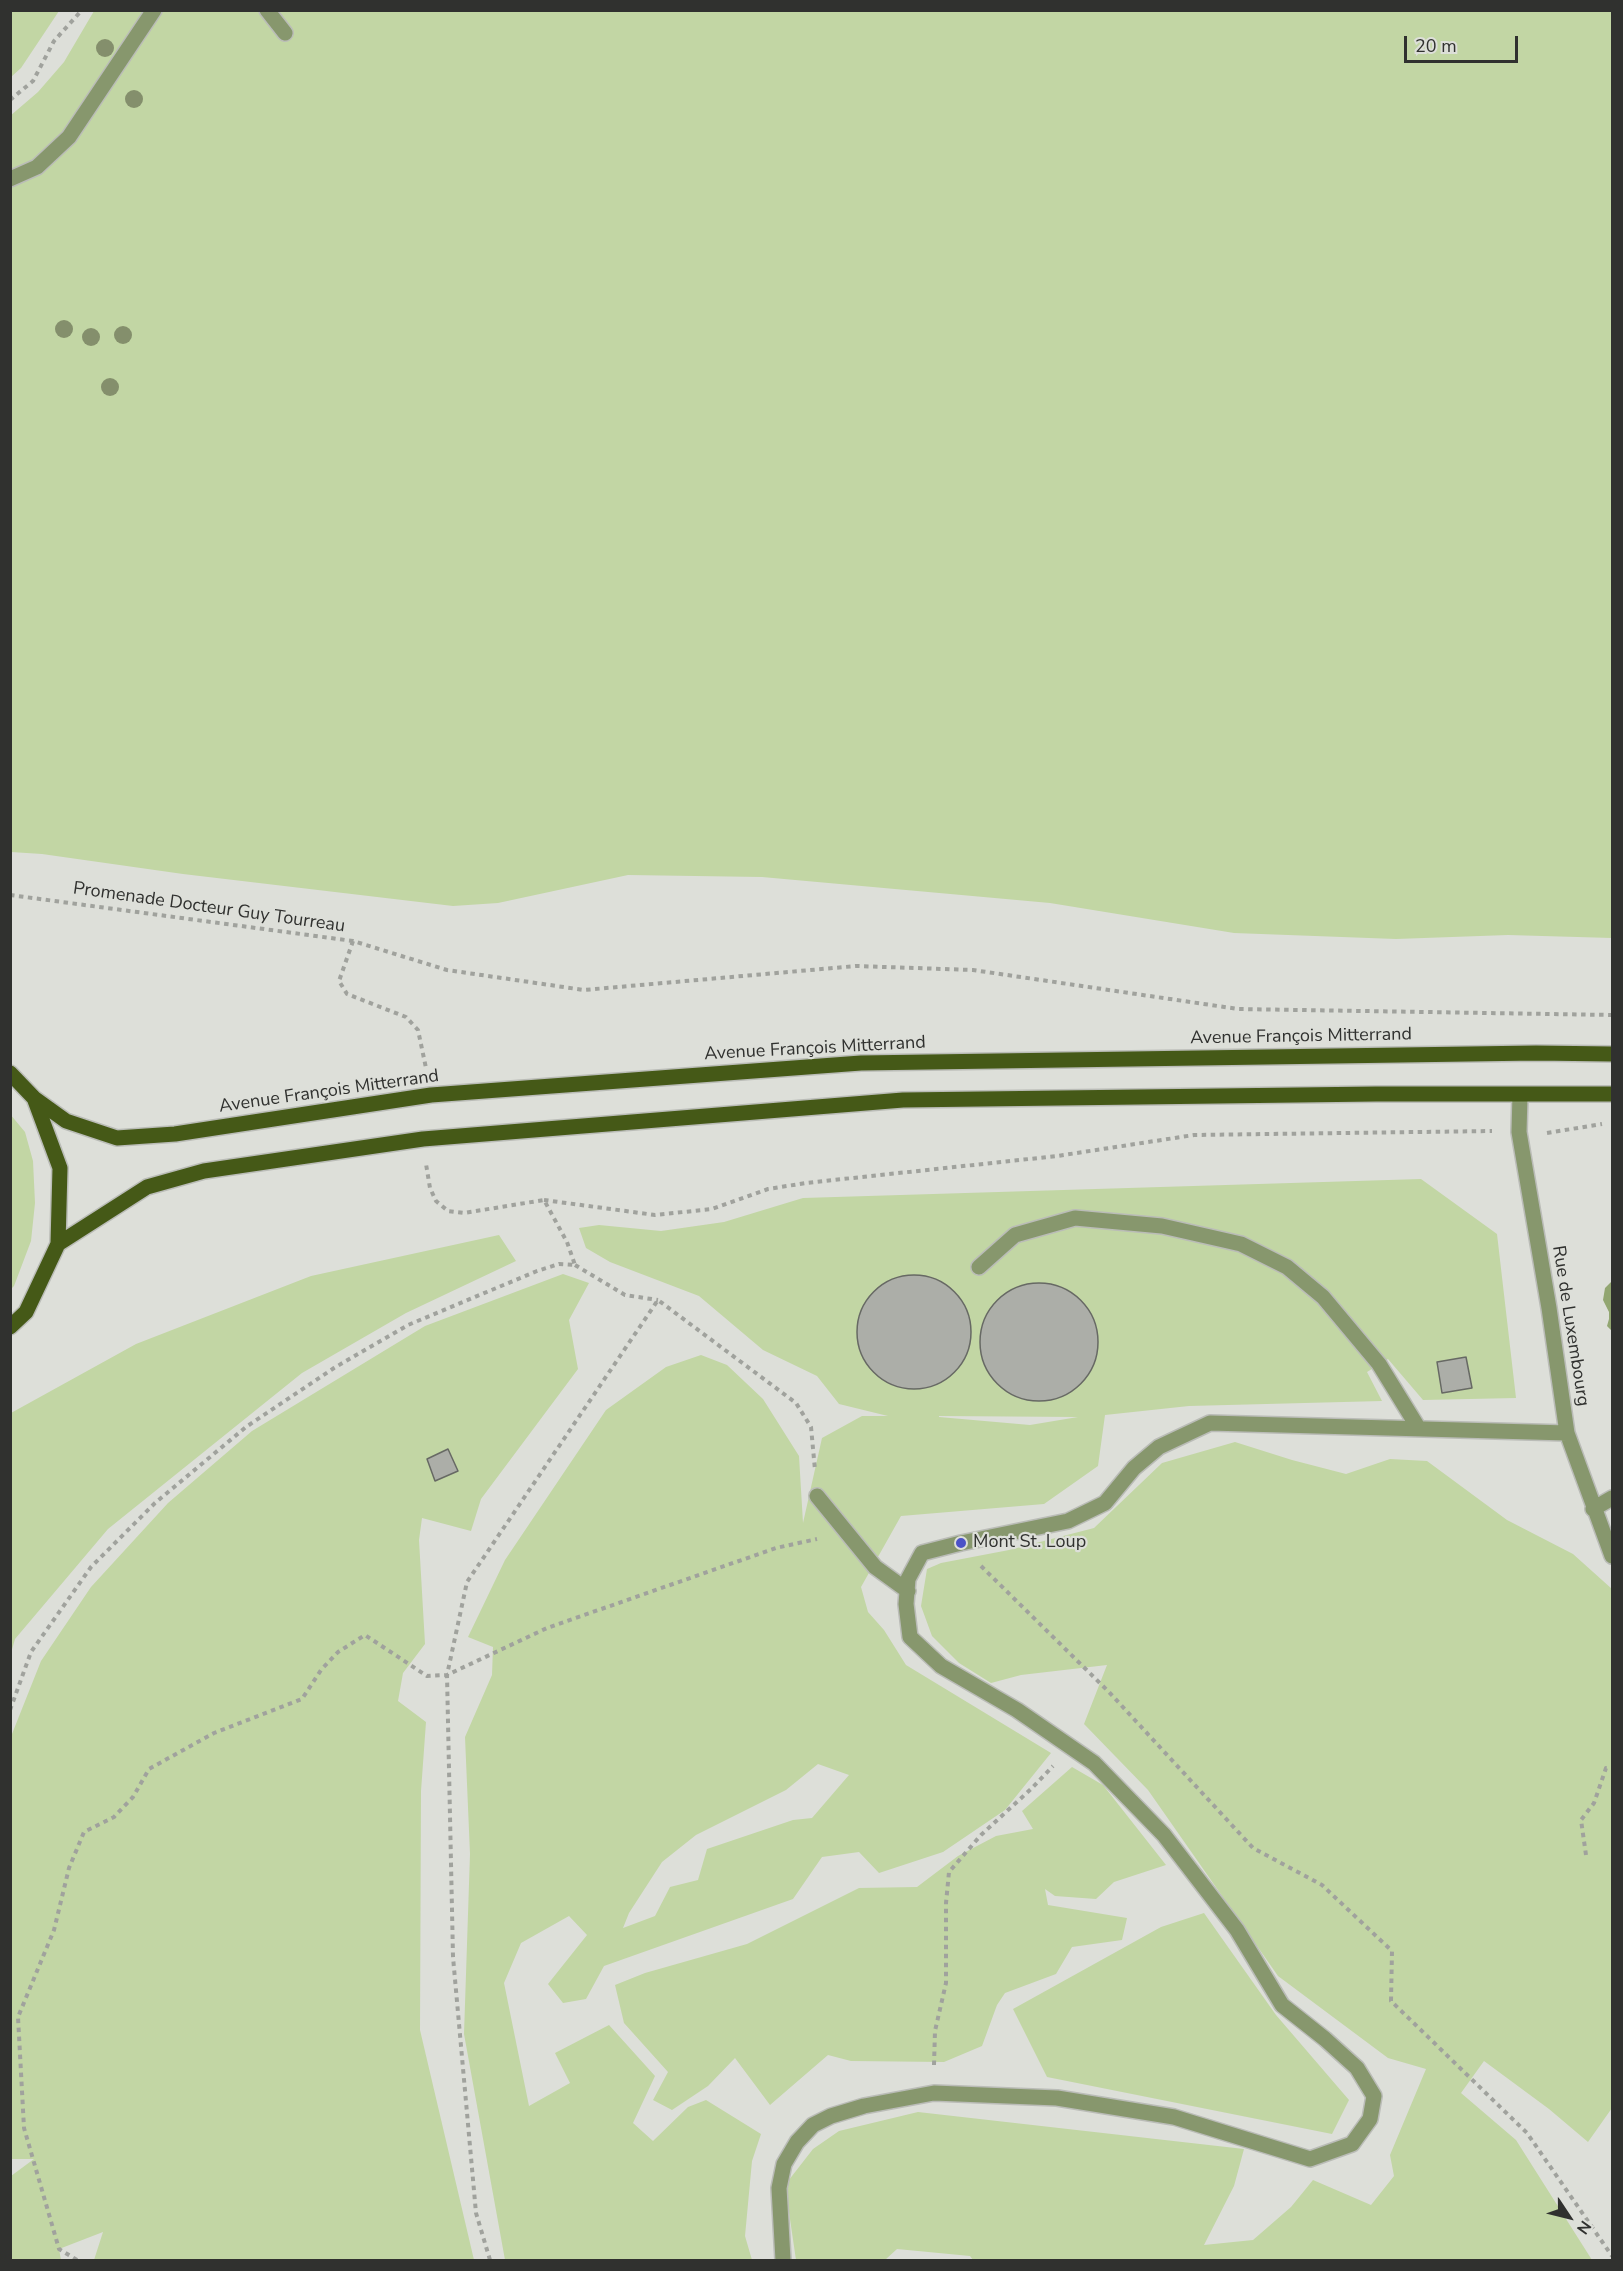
<!DOCTYPE html>
<html>
<head>
<meta charset="utf-8">
<style>
	body { margin:0 }
	#map { position:relative; width:1623px; height:2271px; overflow:hidden; background:#dddfd9; font-family:"Nunito Sans",sans-serif }
	canvas { display:block }
	.frame { position:absolute; inset:0; border:12px solid #30312f; pointer-events:none }
	.north { position:absolute; left:1539px; top:2187px; width:60px; height:60px; -webkit-text-stroke:4px #dddfd9; paint-order:stroke; rotate:125deg; font-size:16px; font-weight:700; line-height:24px; text-align:center; color:#30312f }
	.north::after { content:''; display:block; margin:auto; width:21px; height:27px; background:#30312f; clip-path:polygon(50% 0,100% 100%,50% 72%,0 100%) }
	.scale { position:absolute; left:1404px; top:36px; width:114px; height:27px; box-sizing:border-box; border:3px solid #30312f; border-top:0; padding-left:8px; font-size:18px; line-height:21px; white-space:nowrap; color:#30312f; -webkit-text-stroke:4px #dddfd9; paint-order:stroke }
</style>
</head>
<body>
<div id="map">
<canvas width="1623" height="2271"></canvas>
<div class="frame"></div>
<div class="north">N</div>
<div class="scale">20 m</div>
</div>
<script>
const g = document.querySelector('canvas').getContext('2d');
g.lineJoin = 'round';
function fillPath(path, color) { g.fillStyle = color; g.fill(path, 'evenodd'); }
const toPath = rows => new Path2D(rows.map(r => 'M' + r).join(''));
function trace(path, color, width, dash) { g.strokeStyle = color; g.lineWidth = width; g.lineCap = dash ? 'butt' : 'round'; g.setLineDash(dash || []); g.stroke(path); }
function drawText(font, color, halo, rows, align = 'center') {
  g.font = font + ' "Nunito Sans",sans-serif'; g.lineWidth = 4.5; g.setLineDash([]); g.textBaseline = 'middle'; g.strokeStyle = halo; g.fillStyle = color; for (const [text, x, y, turn = 0] of rows) {
    g.save(); g.translate(x, y); g.rotate((+turn || 0) * Math.PI / 180); g.textAlign = isNaN(turn) ? turn : align; if (halo) g.strokeText(text, 0, 0); g.fillText(text, 0, 0); g.restore();
  }
}
fillPath(toPath([
	[11,10,59,11,21,68,11,77],
	[94,11,1612,11,1612,938,1508,935,1396,939,1234,933,1050,903,762,877,628,875,498,903,453,906,183,874,42,854,11,852,10,116,38,92,64,62],
	[10,1114,25,1132,33,1161,35,1203,31,1241,14,1286,11,1289],
	[1421,1179,1497,1234,1516,1398,1423,1400,1388,1359,1367,1372,1382,1401,1189,1406,1105,1415,1098,1466,1044,1504,901,1516,861,1587,868,1612,884,1630,906,1665,1051,1753,1005,1810,943,1852,879,1873,859,1852,822,1857,793,1899,604,1966,586,1999,563,2003,548,1984,587,1935,569,1916,521,1943,504,1983,529,2106,570,2083,555,2053,609,2025,655,2076,633,2123,653,2141,688,2107,706,2100,761,2134,752,2161,745,2236,752,2260,505,2260,464,2034,470,1854,465,1737,492,1675,493,1647,468,1637,505,1560,606,1410,666,1367,701,1355,727,1365,763,1399,799,1456,803,1523,822,1438,862,1416,888,1416,839,1404,817,1376,763,1350,699,1296,610,1262,586,1248,579,1228,599,1225,661,1231,724,1222,803,1198],
	[939,1417,939,1416,1078,1417,1030,1425],
	[818,1764,849,1775,812,1818,793,1820,707,1849,698,1880,670,1887,655,1916,623,1928,629,1913,662,1862,696,1835,786,1790],
	[499,1235,516,1261,406,1313,302,1373,108,1529,15,1639,11,1653,11,1413,136,1344,311,1276],
	[563,1274,589,1283,569,1320,578,1369,481,1499,471,1531,422,1518,419,1540,425,1644,403,1673,398,1701,426,1722,421,1791,420,2030,474,2260,94,2260,103,2232,59,2249,61,2260,11,2260,11,2176,34,2159,11,2159,10,1739,41,1661,91,1587,168,1503,252,1431,425,1326],
	[1235,1442,1292,1460,1346,1474,1390,1459,1427,1461,1507,1520,1573,1554,1612,1589,1612,2108,1588,2142,1549,2109,1484,2061,1461,2093,1516,2140,1592,2260,973,2260,970,2256,897,2249,885,2260,796,2260,785,2185,813,2149,839,2131,918,2112,1244,2149,1234,2186,1204,2245,1253,2240,1291,2207,1313,2180,1371,2205,1394,2176,1390,2155,1426,2069,1388,2058,1278,1976,1148,1790,1084,1724,1107,1665,1021,1675,991,1683,959,1663,932,1636,921,1606,927,1569,941,1563,1009,1550,1094,1528,1162,1463],
	[1072,1767,1103,1785,1166,1865,1114,1882,1096,1899,1055,1896,1045,1889,1048,1905,1127,1918,1122,1940,1072,1947,1056,1974,1005,1993,997,2005,982,2046,944,2062,851,2061,828,2055,770,2105,735,2058,708,2086,672,2110,653,2100,668,2072,624,2023,615,1985,645,1973,747,1944,859,1888,917,1887,958,1856,996,1836,1033,1829,1022,1811],
	[1204,1913,1276,2015,1349,2100,1332,2134,1047,2077,1013,2009,1161,1927]
]), '#c2d6a4');
fillPath(toPath([
	[1612,1281,1612,1331,1607,1326,1609,1319,1609,1312,1603,1300,1605,1288]
]), '#92a671');
const building = toPath([
	'857 1332a57 57 0 1 1 114 0a57 57 0 1 1-114 0Z',
	'980 1342a59 59 0 1 1 118 0a59 59 0 1 1-118 0Z',
	[1466,1357,1472,1388,1442,1393,1437,1362,1466,1357],
	[448,1449,458,1471,435,1481,427,1459,448,1449]
]);
fillPath(building, '#acaea8');
trace(building, '#676964', 1.5);
const minor = toPath([
	[267,10,285,33],
	[10,179,37,167,69,137,154,10],
	[1520,1095,1519,1132,1549,1308,1567,1433,1612,1556],
	[979,1267,1015,1235,1075,1218,1162,1226,1241,1244,1287,1267,1323,1297,1379,1364,1419,1429],
	[817,1496,875,1567,908,1591],
	[1593,1509,1612,1498],
	[783,2260,779,2188,784,2164,797,2142,813,2125,831,2116,864,2106,934,2093,1057,2098,1174,2117,1310,2159,1352,2144,1370,2119,1374,2096,1357,2068,1325,2039,1282,2005,1237,1930,1164,1835,1094,1763,1017,1710,941,1666,910,1637,906,1604,908,1579,922,1553,961,1543,1068,1521,1105,1503,1134,1468,1159,1447,1210,1423,1567,1433]
]);
const major = toPath([
	[10,1073,34,1098,60,1168,58,1244,26,1312,10,1327],
	[34,1098,66,1121,117,1138,175,1134,431,1095,861,1063,1536,1053,1612,1054],
	[58,1244,147,1187,204,1171,423,1139,903,1100,1376,1094,1612,1094]
]);
trace(minor, '#babcb7', 18);
trace(major, '#babcb7', 18);
trace(toPath([
	[10,100,33,81,54,41,82,10],
	[10,895,353,941,447,970,584,990,856,966,973,970,1238,1009,1612,1015],
	[353,941,339,981,347,994,406,1017,418,1030,426,1068],
	[1547,1133,1602,1124],
	[544,1200,655,1215,712,1209,768,1189,806,1183,1057,1156,1194,1135,1492,1131],
	[575,1265,625,1295,658,1300],
	[981,1566,1109,1692,1253,1848,1322,1885,1392,1951,1391,2001,1527,2133,1612,2256],
	[10,1710,31,1652,91,1567,155,1503,246,1427,334,1368,408,1325,537,1271,559,1264,575,1265,567,1242,544,1200,464,1213,448,1211,436,1201,430,1188,426,1164],
	[1586,1855,1581,1820,1594,1803,1606,1768,1612,1768],
	[934,2065,935,2031,946,1983,946,1903,949,1872,981,1835,1031,1789,1053,1766],
	[77,2260,59,2249,24,2128,18,2017,54,1930,69,1868,84,1832,114,1817,133,1797,149,1769,214,1733,302,1699,321,1670,338,1652,365,1635,427,1676,447,1675,547,1628,776,1548,817,1539],
	[490,2260,476,2213,453,1957,447,1675,467,1582,658,1300,796,1403,811,1427,815,1470]
]), '#a0a29d', 4, [4.5, 4.5]);
trace(minor, '#87976d', 15);
trace(major, '#455917', 15);
g.fillStyle = '#848f6c';
for (const [x, y] of [
	[105,48],
	[134,99],
	[64,329],
	[123,335],
	[91,337],
	[110,387]
]) { g.beginPath(); g.arc(x, y, 9, 0, 2 * Math.PI); g.fill(); }
for (const [x, y, r, color] of [
	[961,1543,6,"#4b52c8"]
]) { const dot = new Path2D(); dot.arc(x, y, r, 0, 2 * Math.PI); g.fillStyle = color; g.fill(dot); trace(dot, '#dddfd9', 2); }
drawText('18px', '#30312f', '#dddfd9', [
	["Promenade Docteur Guy Tourreau",209,908,8],
	["Avenue François Mitterrand",1301,1037,-1],
	["Avenue François Mitterrand",815,1049,-3],
	["Avenue François Mitterrand",329,1092,-8],
	["Rue de Luxembourg",1570,1326,81]
]);
drawText('18px', '#30312f', '#dddfd9', [
	["Mont St. Loup",973,1543]
], 'left');
</script>
</body>
</html>
